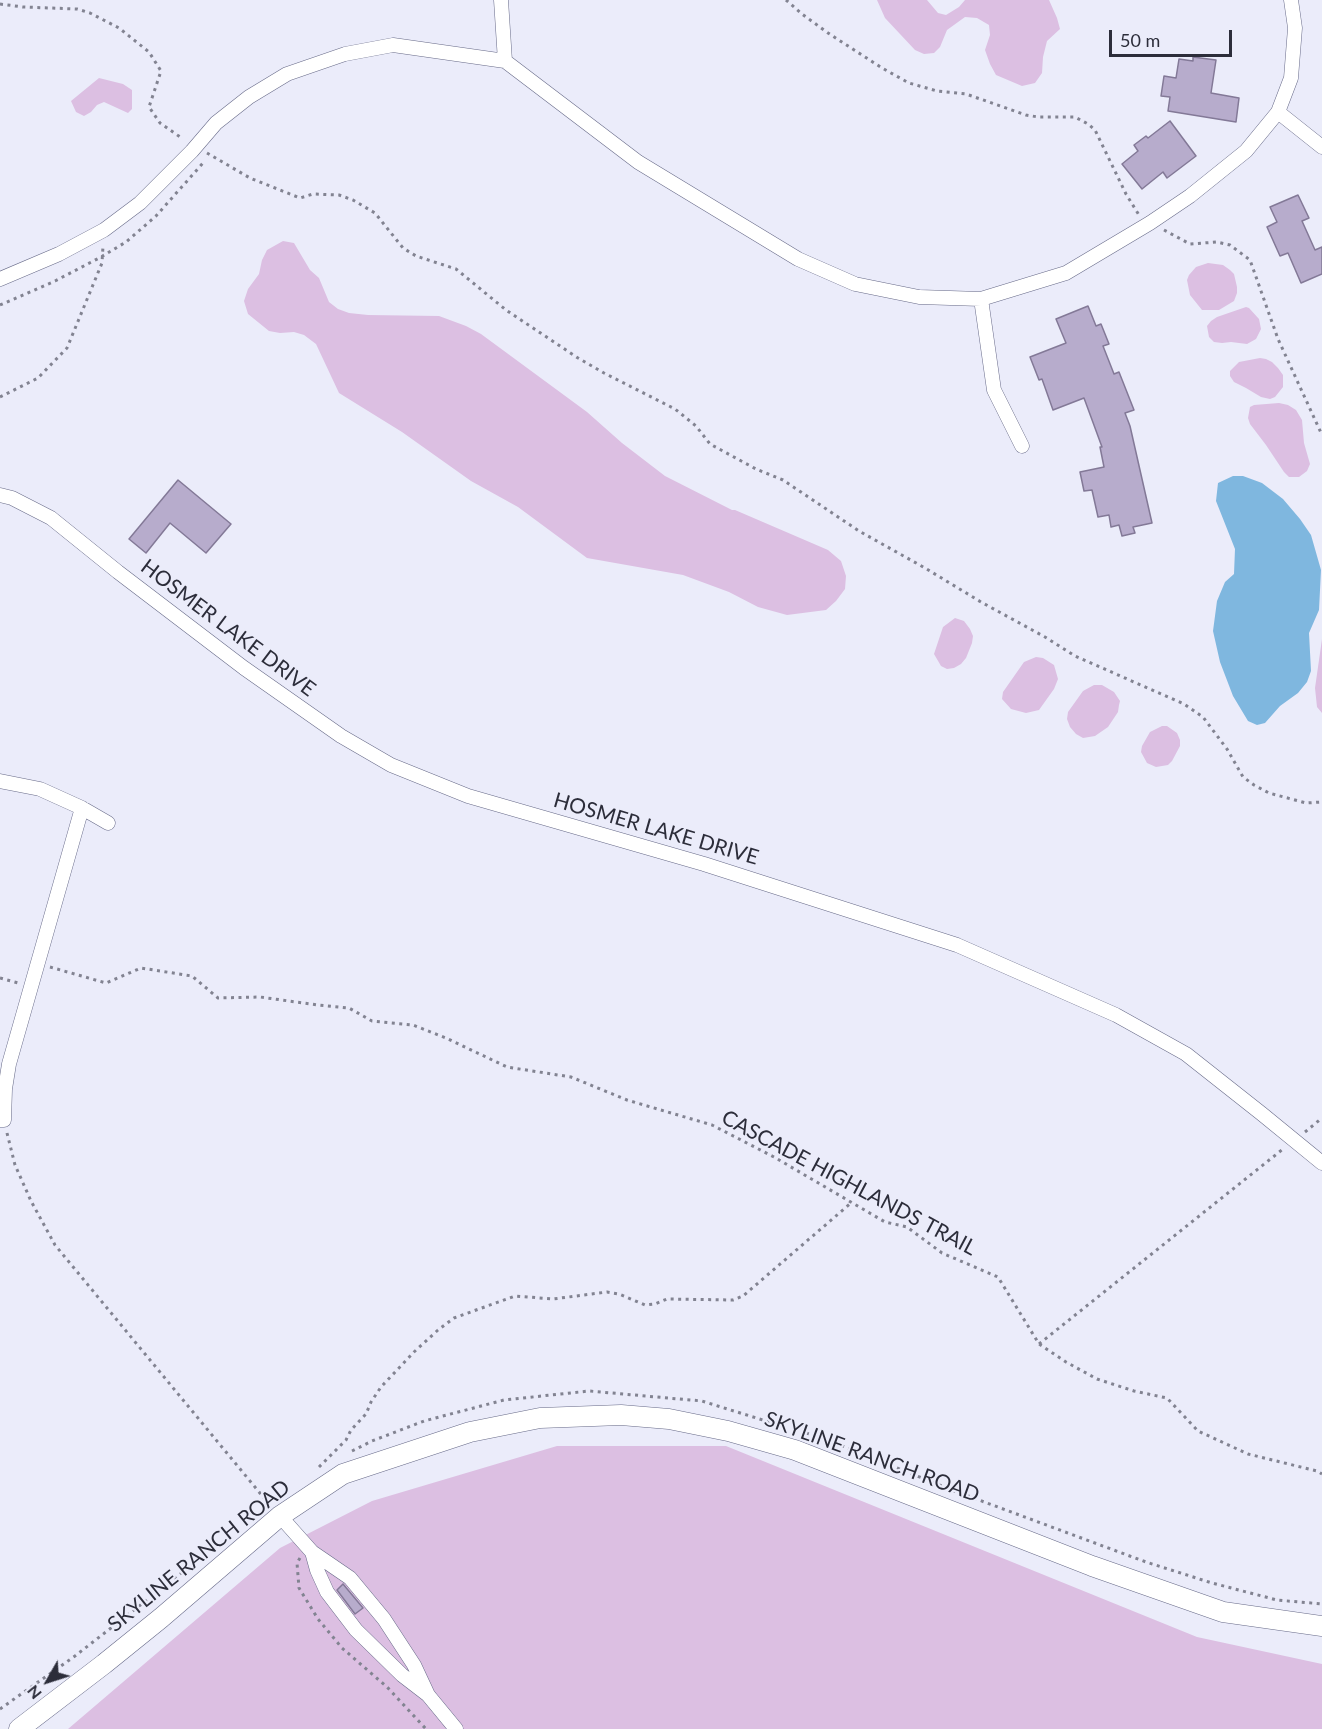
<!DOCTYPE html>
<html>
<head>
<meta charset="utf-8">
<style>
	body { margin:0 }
	#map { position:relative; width:1322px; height:1729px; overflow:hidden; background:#ebecfa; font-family:Lato,sans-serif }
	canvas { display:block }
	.north { position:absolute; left:18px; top:1651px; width:60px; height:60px; -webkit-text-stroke:4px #ebecfa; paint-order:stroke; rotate:231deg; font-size:16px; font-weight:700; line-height:24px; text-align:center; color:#2c2d3a }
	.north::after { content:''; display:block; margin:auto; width:21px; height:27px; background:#2c2d3a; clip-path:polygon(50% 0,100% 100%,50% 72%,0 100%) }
	.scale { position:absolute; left:1109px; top:30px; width:123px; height:27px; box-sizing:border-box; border:3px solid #2c2d3a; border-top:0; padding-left:8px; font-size:18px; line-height:21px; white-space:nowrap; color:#2c2d3a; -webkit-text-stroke:4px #ebecfa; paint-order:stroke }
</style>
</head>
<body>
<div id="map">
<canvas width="1322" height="1729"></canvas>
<div class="north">N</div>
<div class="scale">50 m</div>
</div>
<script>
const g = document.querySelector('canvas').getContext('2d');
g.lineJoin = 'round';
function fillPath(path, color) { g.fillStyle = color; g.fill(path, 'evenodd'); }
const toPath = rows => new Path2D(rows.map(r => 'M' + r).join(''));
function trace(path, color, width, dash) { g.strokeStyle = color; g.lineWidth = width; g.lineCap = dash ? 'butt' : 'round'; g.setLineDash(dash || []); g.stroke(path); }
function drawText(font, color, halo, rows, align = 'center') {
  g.font = font + ' Lato,sans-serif'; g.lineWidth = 4.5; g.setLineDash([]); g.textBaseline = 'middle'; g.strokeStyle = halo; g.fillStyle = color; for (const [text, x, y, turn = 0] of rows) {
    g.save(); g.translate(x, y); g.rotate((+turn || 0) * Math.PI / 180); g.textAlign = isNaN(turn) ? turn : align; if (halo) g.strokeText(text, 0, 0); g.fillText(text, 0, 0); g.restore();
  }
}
fillPath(toPath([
	[877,0,927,0,938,13,946,15,959,7,965,0,1049,0,1057,18,1060,29,1047,41,1043,57,1042,73,1035,83,1022,86,996,75,990,64,985,50,990,35,989,25,977,18,965,17,947,30,940,47,934,53,924,54,915,50,885,18],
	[99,78,123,84,132,90,132,109,128,113,104,102,97,105,91,112,84,116,76,112,71,101],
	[283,241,294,243,310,270,319,278,329,302,338,309,349,313,368,315,439,316,466,326,481,334,587,412,622,443,665,476,732,510,735,510,828,550,841,561,846,576,845,589,836,601,826,610,787,615,758,607,729,592,683,575,587,558,518,507,471,481,402,432,339,393,316,344,304,335,294,332,280,333,269,331,248,314,244,301,248,289,259,274,262,260,267,250],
	[1208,263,1223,265,1230,270,1234,274,1237,287,1237,293,1234,301,1219,310,1202,310,1190,295,1187,280,1189,275,1196,267],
	[1246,307,1249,308,1259,319,1261,329,1256,339,1247,344,1231,342,1222,343,1214,342,1209,337,1207,326,1211,321,1217,317],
	[1260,358,1266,359,1272,362,1278,368,1283,375,1283,387,1275,397,1270,399,1261,397,1246,388,1234,382,1230,376,1230,371,1239,362],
	[1279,403,1288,405,1296,410,1302,420,1304,443,1310,464,1307,471,1299,477,1289,477,1284,472,1266,445,1250,424,1248,418,1250,407,1254,405],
	[955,618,964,621,970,629,973,636,972,643,966,658,961,664,954,668,947,669,941,666,934,654,943,627],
	[1322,639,1322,713,1317,707,1315,688],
	[1036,657,1043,658,1054,665,1058,679,1054,689,1039,710,1026,713,1011,709,1002,699,1003,692,1024,662],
	[1094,685,1102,685,1114,692,1120,701,1119,705,1118,712,1108,727,1095,736,1083,738,1076,734,1070,727,1067,719,1068,712,1083,691],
	[1162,726,1167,726,1177,733,1180,740,1180,746,1172,761,1168,765,1156,767,1147,763,1141,752,1142,746,1150,732],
	[557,1446,726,1446,1197,1637,1322,1664,1322,1729,68,1729,280,1548,372,1501]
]), '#dcbfe2');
fillPath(toPath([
	[1233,476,1243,476,1262,483,1283,499,1300,519,1311,535,1321,570,1319,610,1309,633,1311,671,1307,682,1298,693,1280,706,1265,723,1257,725,1248,721,1233,696,1220,662,1213,631,1217,601,1225,582,1234,574,1235,549,1216,501,1218,483]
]), '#7fb7df');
const building = toPath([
	[1193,57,1216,60,1211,93,1239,98,1236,122,1168,111,1170,97,1161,96,1164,76,1176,78,1179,59,1193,61,1193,57],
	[1170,121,1196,156,1167,178,1163,172,1142,189,1122,164,1138,151,1134,145,1146,136,1148,138,1170,121],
	[1298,195,1309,218,1302,221,1315,250,1322,247,1322,274,1301,283,1288,253,1280,256,1267,227,1277,222,1270,207,1298,195],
	[1088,306,1096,326,1101,324,1109,344,1103,346,1114,374,1119,372,1134,410,1125,413,1130,426,1152,523,1133,527,1135,533,1122,536,1119,525,1111,527,1109,515,1098,517,1092,490,1084,491,1080,472,1104,467,1100,447,1102,447,1084,398,1053,410,1042,379,1039,380,1030,357,1066,343,1056,319,1088,306],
	[178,480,231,524,206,553,170,523,146,553,129,539,178,480],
	[343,1584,363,1608,355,1614,337,1590,343,1584]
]);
fillPath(building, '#b7accc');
trace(building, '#837997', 1.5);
const street = toPath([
	[501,0,505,61],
	[1278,112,1322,147],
	[0,279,59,254,104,230,140,203,192,151,216,123,249,97,287,74,345,54,393,45,505,61,638,162,798,259,855,284,919,297,981,299,1066,273,1150,223,1190,196,1246,151,1278,112,1291,78,1295,28,1291,0],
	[981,299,994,390,1022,446],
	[0,495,12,498,51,518,118,572,244,668,341,736,391,765,468,796,704,864,957,945,1116,1015,1186,1054,1262,1114,1322,1163],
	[0,781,40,789,82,808,108,823],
	[0,1120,4,1120,5,1089,9,1064,82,808],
	[280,1516,312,1552,350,1578,384,1619,414,1665,428,1695],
	[312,1552,317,1570,327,1592,356,1630,402,1675,428,1695,456,1729]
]);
const secondary = toPath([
	[19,1729,104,1664,161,1618,280,1516,343,1474,470,1432,540,1418,621,1415,669,1419,728,1431,795,1450,1092,1566,1223,1612,1322,1626]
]);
trace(street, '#676a88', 15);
trace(secondary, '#676a88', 21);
trace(toPath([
	[786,0,802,14,828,33,882,68,909,83,937,91,966,94,1026,115,1038,117,1075,117,1088,124,1095,130,1126,194,1139,215],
	[0,4,23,7,77,9,90,13,119,28,149,52,161,71,149,107,160,123,183,139],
	[207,153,250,178,300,198,313,194,339,195,353,200,375,213,403,248,416,256,456,269,506,310,578,358,604,373,675,409,696,426,710,444,756,469,783,480,859,531,925,568,981,602,1045,637,1075,656,1184,704,1203,717,1227,749,1243,777,1254,785,1269,793,1306,803,1322,802],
	[1164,230,1190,244,1217,242,1230,245,1250,260,1278,339,1322,435],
	[0,305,55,281,101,257,126,242,156,216,203,163],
	[0,397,38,378,67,348,102,263,103,246],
	[50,967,106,983,141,968,192,976,218,998,260,997,318,1005,349,1008,372,1021,413,1025,446,1038,507,1067,571,1077,627,1100,712,1125,774,1157,885,1222,907,1227,942,1253,998,1277,1039,1344,1066,1362,1097,1379,1134,1391,1167,1398,1198,1431,1248,1454,1317,1471,1322,1474],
	[0,978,18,983],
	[1305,1132,1322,1118],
	[7,1133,15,1165,31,1201,55,1245,269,1504],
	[1039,1344,1283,1149],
	[806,1433,825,1439,952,1490,1146,1562,1212,1583,1277,1600,1322,1604],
	[352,1451,372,1441,424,1421,504,1400,589,1391,702,1401,785,1427],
	[319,1467,346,1440,351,1430,366,1414,371,1402,381,1387,414,1352,438,1330,454,1318,515,1296,553,1299,607,1292,619,1294,645,1305,655,1304,667,1299,733,1300,743,1296,851,1203],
	[300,1558,297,1563,299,1588,318,1619,342,1648,387,1687,426,1729],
	[0,1709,75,1656,202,1557]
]), '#828391', 3, [3, 4.5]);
trace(street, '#fff', 14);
trace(secondary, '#fff', 20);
drawText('21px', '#2c2d3a', '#ebecfa', [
	["HOSMER LAKE DRIVE",228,628,37],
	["HOSMER LAKE DRIVE",656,829,16],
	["CASCADE HIGHLANDS TRAIL",849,1183,28],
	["SKYLINE RANCH ROAD",872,1457,20],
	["SKYLINE RANCH ROAD",199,1556,-39]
]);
</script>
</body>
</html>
